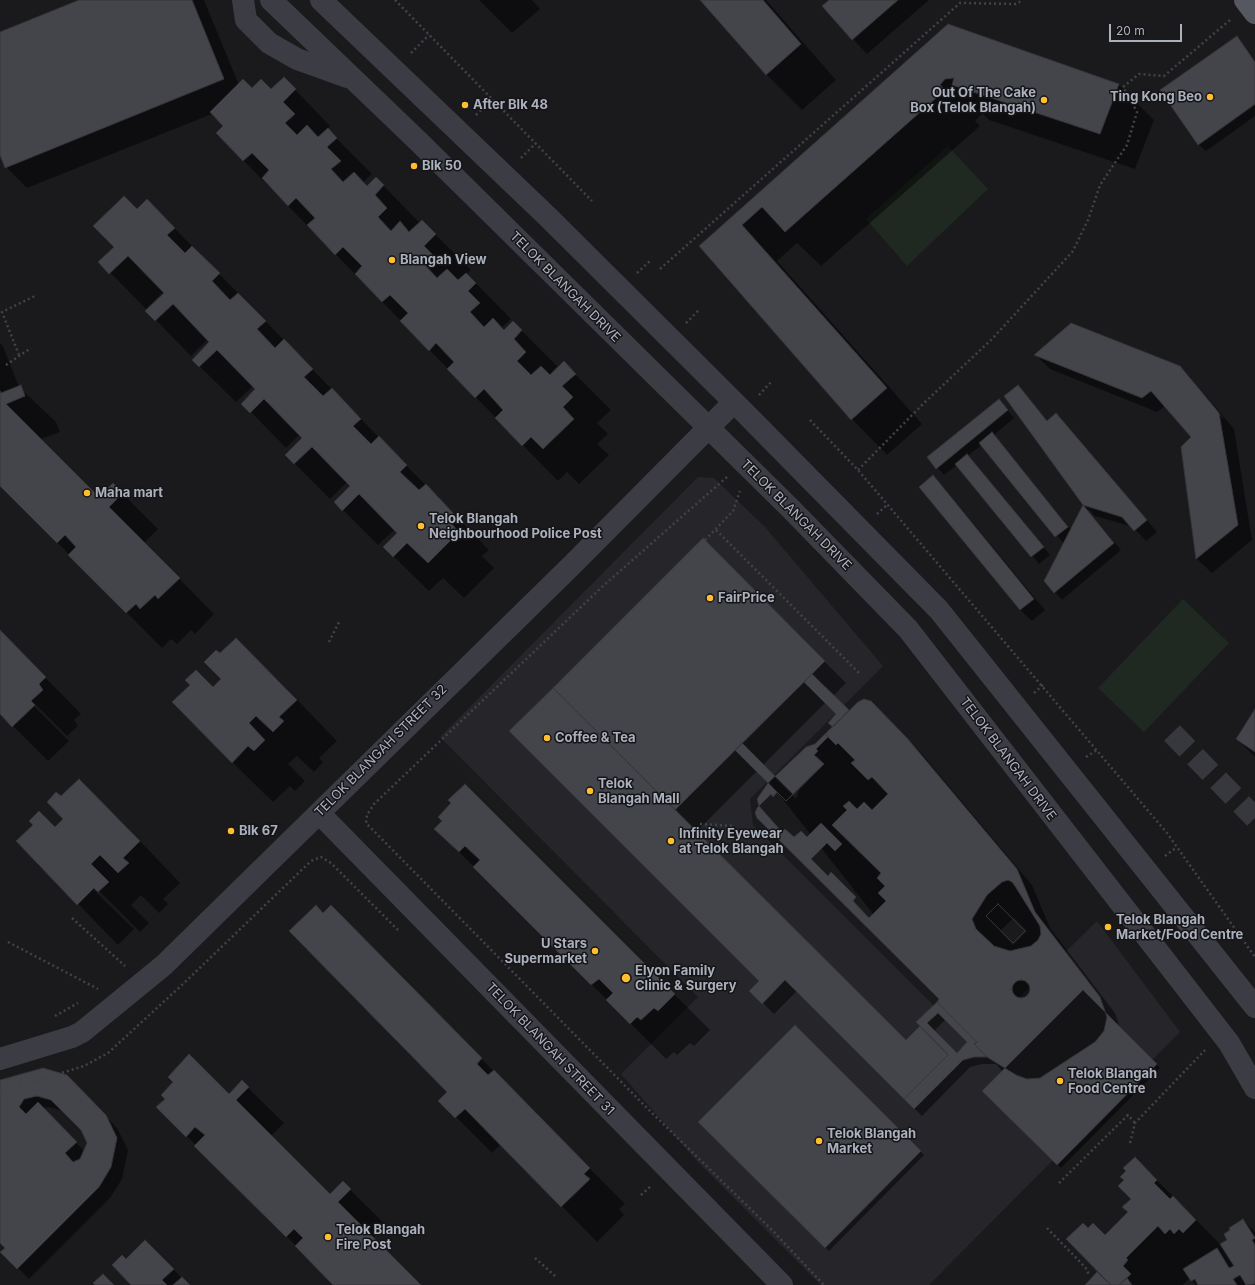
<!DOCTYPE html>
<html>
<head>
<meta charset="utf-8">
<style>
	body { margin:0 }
	#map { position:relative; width:1255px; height:1285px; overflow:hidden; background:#1a1a1d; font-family:Inter,sans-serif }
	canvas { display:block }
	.scale { position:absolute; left:1109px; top:24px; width:73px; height:18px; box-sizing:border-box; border:2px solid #abb0bd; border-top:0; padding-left:5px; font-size:12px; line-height:14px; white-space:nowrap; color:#abb0bd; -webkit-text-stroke:3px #151518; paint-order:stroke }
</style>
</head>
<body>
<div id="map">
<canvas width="1255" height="1285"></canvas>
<div class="scale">20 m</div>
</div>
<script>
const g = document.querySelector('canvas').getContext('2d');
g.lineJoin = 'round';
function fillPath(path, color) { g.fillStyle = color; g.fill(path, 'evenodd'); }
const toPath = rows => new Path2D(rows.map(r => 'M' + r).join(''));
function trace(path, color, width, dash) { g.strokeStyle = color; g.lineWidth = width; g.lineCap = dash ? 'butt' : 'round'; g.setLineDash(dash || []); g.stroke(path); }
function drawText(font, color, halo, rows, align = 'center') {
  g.font = font + ' Inter,sans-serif'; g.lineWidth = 3; g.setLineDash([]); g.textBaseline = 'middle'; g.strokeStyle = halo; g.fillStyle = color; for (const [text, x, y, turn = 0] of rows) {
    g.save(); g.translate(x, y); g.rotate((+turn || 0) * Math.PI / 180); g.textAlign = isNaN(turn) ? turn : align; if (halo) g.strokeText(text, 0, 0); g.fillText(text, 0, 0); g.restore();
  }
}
fillPath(toPath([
	[698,477,714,478,765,527,883,666,750,799,753,825,972,1044,1097,921,1180,1032,929,1285,821,1285,696,1160,621,1074,698,997,440,737]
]), '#26262a');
fillPath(toPath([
	[948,146,988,189,907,266,866,219],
	[1183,599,1229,643,1144,732,1098,688]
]), '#1f2821');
fillPath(toPath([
	[82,0,204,0,239,85,252,90,271,90,284,78,330,126,327,129,372,174,363,182,367,187,376,178,411,214,419,222,410,230,411,232,422,221,471,270,467,274,511,319,502,327,505,330,513,322,557,366,549,375,550,376,564,363,611,410,597,423,608,434,597,444,609,455,579,484,567,472,558,481,243,160,224,126,212,114,27,188,6,167,0,152,0,33],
	[479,0,532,0,540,9,512,33],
	[701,0,766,0,836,80,802,110,766,74],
	[831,0,929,0,867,54,853,39],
	[948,25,1119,85,1154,120,1135,169,989,120,983,114,981,115,975,121,980,126,821,266,797,243,777,261,922,424,887,455,852,419,700,246],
	[1237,38,1255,61,1255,103],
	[1255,105,1255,116,1206,151,1199,145],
	[147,200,489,550,482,556,494,568,464,598,443,578,429,591,384,547,399,533,395,529,378,545,343,510,351,486,347,482,330,499,286,455,303,438,300,434,286,448,251,412,257,389,253,386,236,402,193,360,211,342,208,339,191,356,147,311,166,293,164,291,146,309,100,262,115,247,137,210],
	[0,343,3,346,19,387,56,422,60,432,41,439,99,498,113,484,158,529,144,543,214,614,195,634,191,630,177,644,171,639,162,648,0,485],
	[1036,355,1180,367,1192,379,1189,379,1222,418,1223,417,1194,381,1234,429,1252,540,1212,573,1197,559,1182,447,1192,437,1165,406,1157,412,1050,369],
	[1018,387,1048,421,1056,415,1067,426,1157,532,1146,541,1133,527,1095,516,1088,509,1087,510,1121,550,1062,600,1045,581,1064,544,982,445,967,456,1050,555,1039,564,957,465,944,475,929,458,999,400,1014,418,994,435,1071,530,1084,505],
	[933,476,944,488,1045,610,1032,621,1020,610,920,487],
	[703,540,846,683,833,696,849,712,886,717,922,754,1032,885,1050,928,1115,1013,1120,1028,1160,1068,1061,1168,984,1091,1003,1072,996,1064,982,1064,970,1067,922,1116,797,991,774,1014,751,991,761,981,511,731],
	[826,702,838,714,834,727,816,745,796,799,763,765],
	[757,771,770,783,940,999,921,1026,906,1042,696,832],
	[1014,918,1027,931,1013,945,1000,931],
	[946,1019,968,1042,957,1054,934,1031],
	[0,631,81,714,74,720,78,726,67,736,32,701,30,702,69,741,48,761,0,713],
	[219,654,277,679,337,741,319,758,323,762,314,772,297,756,288,764,305,781,295,791,290,786,273,802,232,762,213,688,222,679],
	[1255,711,1255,757,1237,739],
	[465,785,710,1030,694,1046,690,1043,677,1055,674,1052,666,1059,436,829,443,821],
	[61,798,120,820,180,883,163,899,168,904,159,913,141,895,131,905,149,923,140,932,96,888,94,890,134,929,118,945,17,841,55,828,65,819],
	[324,914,366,942,625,1204,619,1209,624,1215,597,1242,501,1144,492,1153,440,1101,449,1092],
	[795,1026,924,1155,829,1251,700,1122],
	[43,1069,67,1076,117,1128,128,1150,122,1179,110,1198,29,1279,2,1252,6,1248,0,1241,0,1080],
	[49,1107,63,1111,82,1130,88,1143,85,1152,43,1108],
	[242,1082,284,1123,271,1136,330,1196,343,1183,386,1225,373,1238,420,1285,335,1285,158,1107,229,1095],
	[1135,1158,1221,1245,1228,1240,1243,1220,1255,1232,1255,1285,1196,1285,1190,1278,1183,1285,1112,1285,1088,1230,1105,1236,1129,1212,1132,1199,1125,1180,1127,1171],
	[145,1241,189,1285,133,1285,126,1260]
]), '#0007');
const building = toPath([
	[79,0,192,0,224,79,5,168,0,155,0,32,79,0],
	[700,0,763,0,801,44,766,75,700,0],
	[829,0,898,0,852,40,822,6,829,0],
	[948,24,1119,84,1100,134,952,85,954,78,945,79,940,85,945,90,785,232,762,207,742,225,887,388,851,420,699,246,948,24],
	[1237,36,1255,62,1255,104,1198,145,1160,90,1237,36],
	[284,77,296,89,283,102,295,114,285,123,297,135,307,125,318,137,328,128,337,138,327,147,341,161,331,169,343,182,354,172,367,186,376,177,384,185,375,195,387,208,378,217,391,231,400,221,409,232,422,220,436,234,424,246,433,255,424,264,437,278,447,269,458,280,466,273,476,283,468,291,480,303,470,312,484,327,493,318,504,330,513,321,522,330,514,339,526,352,517,361,531,375,541,366,550,375,564,361,576,374,562,386,573,397,563,407,574,419,543,449,531,437,522,446,495,418,503,410,484,389,475,398,447,369,454,362,436,343,429,351,400,321,408,313,390,295,382,302,355,274,362,266,343,247,335,255,307,225,315,218,296,198,288,206,262,178,269,170,252,153,243,161,216,133,223,126,210,112,243,79,252,88,261,79,271,89,284,77],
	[124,196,137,209,147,199,175,228,167,235,185,253,192,246,220,273,212,281,230,300,238,293,266,321,257,329,275,348,284,339,313,369,304,377,323,396,332,388,361,419,353,426,371,444,379,436,407,465,400,472,419,490,426,484,454,514,448,520,459,532,428,563,407,543,393,557,383,547,397,533,359,494,342,511,334,502,350,486,312,447,294,464,285,455,302,438,264,399,250,413,241,404,255,389,217,350,199,367,192,360,209,342,173,304,155,321,145,311,164,293,128,256,109,274,98,262,114,247,93,226,124,196],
	[1071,323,1180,366,1219,413,1238,525,1196,559,1181,447,1191,437,1151,391,1142,398,1034,355,1071,323],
	[21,385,25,396,6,404,99,497,113,483,123,493,109,507,180,578,158,599,155,595,140,609,136,604,126,613,68,555,76,547,65,535,57,543,0,486,0,391,1,393,21,385],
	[1018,385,1047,421,1056,413,1147,520,1134,531,1122,517,1083,505,1004,396,1018,385],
	[999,399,1008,410,936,469,927,457,999,399],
	[992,432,1068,527,1055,537,979,443,992,432],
	[967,454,1044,547,1031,557,955,464,967,454],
	[933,475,1034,599,1020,610,919,487,933,475],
	[1083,505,1114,543,1054,593,1044,581,1083,505],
	[703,538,825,661,675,810,553,688,703,538],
	[0,630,46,677,39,684,43,690,31,701,35,705,12,727,0,714,0,630],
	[236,638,297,700,279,717,284,721,273,732,256,716,249,723,265,740,254,751,248,746,232,763,172,702,190,685,185,680,196,670,213,687,221,679,204,662,216,650,220,653,236,638],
	[812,674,849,710,833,727,828,723,836,714,804,682,812,674],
	[553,688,906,1040,920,1026,948,1055,904,1099,785,980,762,1004,749,991,759,981,509,731,553,688],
	[864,699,871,701,907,738,1017,869,1035,912,1100,997,1107,1017,1104,1031,1095,1042,1040,1078,1027,1079,1016,1075,987,1057,974,1044,977,1042,937,1002,939,999,757,818,755,813,757,808,771,794,773,797,777,792,786,801,824,764,814,755,818,751,816,749,828,737,825,734,858,702,864,699],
	[998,904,1025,931,1013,943,986,916,998,904],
	[1255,709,1255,752,1236,739,1255,709],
	[825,734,828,737,816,749,818,751,814,755,824,764,786,801,777,792,773,797,771,794,759,806,757,799,768,783,806,747,815,744,825,734],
	[828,737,836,745,838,743,855,760,851,763,868,780,872,777,888,794,872,810,864,802,857,809,849,801,843,806,847,810,832,825,881,873,877,878,885,886,878,893,886,901,869,918,853,901,856,897,831,872,828,876,811,859,827,843,835,851,842,844,821,823,807,837,801,831,794,837,785,829,782,832,759,806,771,794,773,797,777,792,786,801,824,764,814,755,818,751,816,749,828,737],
	[742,743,793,794,786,801,735,750,742,743],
	[79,779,140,841,123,858,129,863,118,873,100,855,91,864,109,882,98,892,94,888,77,905,16,841,33,825,29,821,39,811,55,827,63,819,47,802,56,792,61,796,79,779],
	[465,784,675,994,658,1011,654,1008,641,1020,637,1017,630,1024,606,1000,613,993,599,979,591,985,473,867,480,860,465,846,459,852,434,829,442,821,438,817,451,803,448,800,465,784],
	[1008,880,1012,882,1015,886,1040,926,1041,934,1038,940,1031,946,1010,951,994,946,976,929,972,919,987,895,1002,882,1008,880],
	[998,904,1025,931,1013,943,986,916,998,904],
	[316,905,323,913,331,905,482,1058,477,1064,488,1075,494,1070,590,1168,584,1174,590,1179,561,1207,465,1109,455,1118,438,1101,447,1092,289,931,316,905],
	'1012 989a9 9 0 1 1 18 0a9 9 0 1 1-18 0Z',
	[1083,990,1157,1064,1057,1165,982,1091,1083,990],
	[937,1002,977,1042,974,1044,987,1057,974,1057,963,1060,914,1109,904,1099,948,1055,916,1022,937,1002],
	[938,1013,967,1042,957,1053,927,1023,938,1013],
	[795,1025,921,1151,825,1248,698,1122,795,1025],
	[189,1054,229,1094,242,1080,249,1087,236,1100,330,1194,343,1181,351,1189,338,1202,421,1285,333,1285,295,1246,303,1238,294,1229,286,1237,194,1146,205,1135,195,1127,186,1137,156,1107,165,1099,161,1095,173,1082,168,1077,189,1054],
	[43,1068,67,1075,106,1115,117,1138,111,1167,99,1187,17,1269,0,1252,5,1248,0,1243,0,1080,43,1068],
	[37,1096,51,1100,81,1130,87,1143,80,1159,73,1162,65,1153,77,1142,38,1102,26,1114,19,1107,24,1099,37,1096],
	[1135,1157,1157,1180,1154,1183,1170,1199,1173,1196,1196,1220,1183,1233,1179,1229,1174,1234,1170,1229,1165,1234,1158,1226,1126,1258,1128,1260,1123,1266,1131,1274,1119,1285,1111,1285,1066,1239,1083,1223,1088,1228,1093,1223,1105,1235,1128,1212,1122,1207,1131,1199,1118,1186,1124,1180,1120,1177,1126,1171,1123,1168,1135,1157],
	[1243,1219,1255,1238,1252,1240,1255,1245,1255,1284,1246,1285,1240,1275,1233,1279,1237,1285,1198,1285,1195,1279,1191,1281,1183,1269,1217,1248,1229,1268,1234,1266,1220,1244,1227,1240,1224,1234,1230,1230,1229,1228,1243,1219],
	[145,1240,174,1269,162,1280,167,1285,131,1285,112,1265,122,1255,126,1259,145,1240],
	[1097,1272,1111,1285,1085,1285,1097,1272],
	[103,1274,114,1285,95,1285,93,1283,103,1274],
	[182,1277,190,1285,173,1285,182,1277],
	[1127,1278,1132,1285,1119,1285,1127,1278]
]);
fillPath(building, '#44454a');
trace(building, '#343439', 1);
trace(toPath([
	[1172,733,1255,818]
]), '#37383d', 22, [22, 11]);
trace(toPath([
	[395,0,592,201],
	[411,53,429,35],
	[476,115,492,99],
	[521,158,536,143],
	[660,269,960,3,1016,4,1023,0],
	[637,273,651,260],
	[686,323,700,309],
	[19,355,2,312,37,295],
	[6,365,31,348],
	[759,395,772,381],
	[810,420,858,470,1167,833,1255,957],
	[858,470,923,404,992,339,1073,251,1088,220,1100,185,1127,145,1137,112,1123,87,1139,74,1164,76,1230,20],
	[727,477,603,586,374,804,367,815,366,823,647,1108,773,1231,824,1285],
	[877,514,887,505],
	[716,530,860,674],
	[705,540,733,511,740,491],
	[329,642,340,620],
	[1034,693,1043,685],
	[1086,757,1097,750],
	[700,824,735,826],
	[1165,856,1177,847],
	[72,918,125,966],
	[8,942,98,989],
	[55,1016,78,1003],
	[0,1092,84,1066,108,1053,183,984,311,861,321,857,331,863,398,930],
	[1130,1143,1135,1123,1205,1050],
	[1059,1183,1128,1115,1135,1123],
	[641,1195,652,1185],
	[1047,1228,1085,1267,1088,1272,1087,1276],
	[535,1258,555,1276]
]), '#404349', 2.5, [2, 3]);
trace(toPath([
	[243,0,246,20,269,43,297,59,347,77],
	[271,0,419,142,791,509,908,629,1229,1043,1255,1088],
	[321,0,549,218,744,412,939,610,1255,1007],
	[319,813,782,1285],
	[0,1059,72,1037,82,1032,164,965,572,565,734,402]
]), '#3c3d44', 22);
trace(toPath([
	[1245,0,1255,13]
]), '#565861', 22);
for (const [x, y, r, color] of [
	[1210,97,4,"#ffbe2f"],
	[1044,100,4,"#ffbe2f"],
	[465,105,4,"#ffbe2f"],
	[414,166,4,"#ffbe2f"],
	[392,260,4,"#ffbe2f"],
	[87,493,4,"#ffbe2f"],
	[421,526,4,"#ffbe2f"],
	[710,598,4,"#ffbe2f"],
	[547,738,4,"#ffbe2f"],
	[590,791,4,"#ffbe2f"],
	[231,831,4,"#ffbe2f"],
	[671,841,4,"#ffbe2f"],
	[1108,927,4,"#ffbe2f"],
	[595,951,4,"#ffbe2f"],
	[626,978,5,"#ffbe2f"],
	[1060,1081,4,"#ffbe2f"],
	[819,1141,4,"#ffbe2f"],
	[328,1237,4,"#ffbe2f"]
]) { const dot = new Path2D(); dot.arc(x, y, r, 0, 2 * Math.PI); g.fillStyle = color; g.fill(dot); trace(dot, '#151518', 1.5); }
drawText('bold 13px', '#abb0bd', '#151518', [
	["Out Of The Cake",1036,93,"right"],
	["Box (Telok Blangah)",1036,108,"right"],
	["Ting Kong Beo",1202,97,"right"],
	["After Blk 48",473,105],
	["Blk 50",422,166],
	["Blangah View",400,260],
	["Maha mart",95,493],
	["Telok Blangah",429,519],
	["Neighbourhood Police Post",429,534],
	["FairPrice",718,598],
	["Coffee & Tea",555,738],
	["Telok",598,784],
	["Blangah Mall",598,799],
	["Blk 67",239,831],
	["Infinity Eyewear",679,834],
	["at Telok Blangah",679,849],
	["Telok Blangah",1116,920],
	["Market/Food Centre",1116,935],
	["U Stars",587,944,"right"],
	["Supermarket",587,959,"right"],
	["Elyon Family",635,971],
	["Clinic & Surgery",635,986],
	["Telok Blangah",1068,1074],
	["Food Centre",1068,1089],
	["Telok Blangah",827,1134],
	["Market",827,1149],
	["Telok Blangah",336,1230],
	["Fire Post",336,1245]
], 'left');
drawText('13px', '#abb0bd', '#151518', [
	["TELOK BLANGAH DRIVE",565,287,45],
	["TELOK BLANGAH DRIVE",796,515,45],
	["TELOK BLANGAH STREET 32",381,751,-45],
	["TELOK BLANGAH DRIVE",1008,759,53],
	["TELOK BLANGAH STREET 31",550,1049,46]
]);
</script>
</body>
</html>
